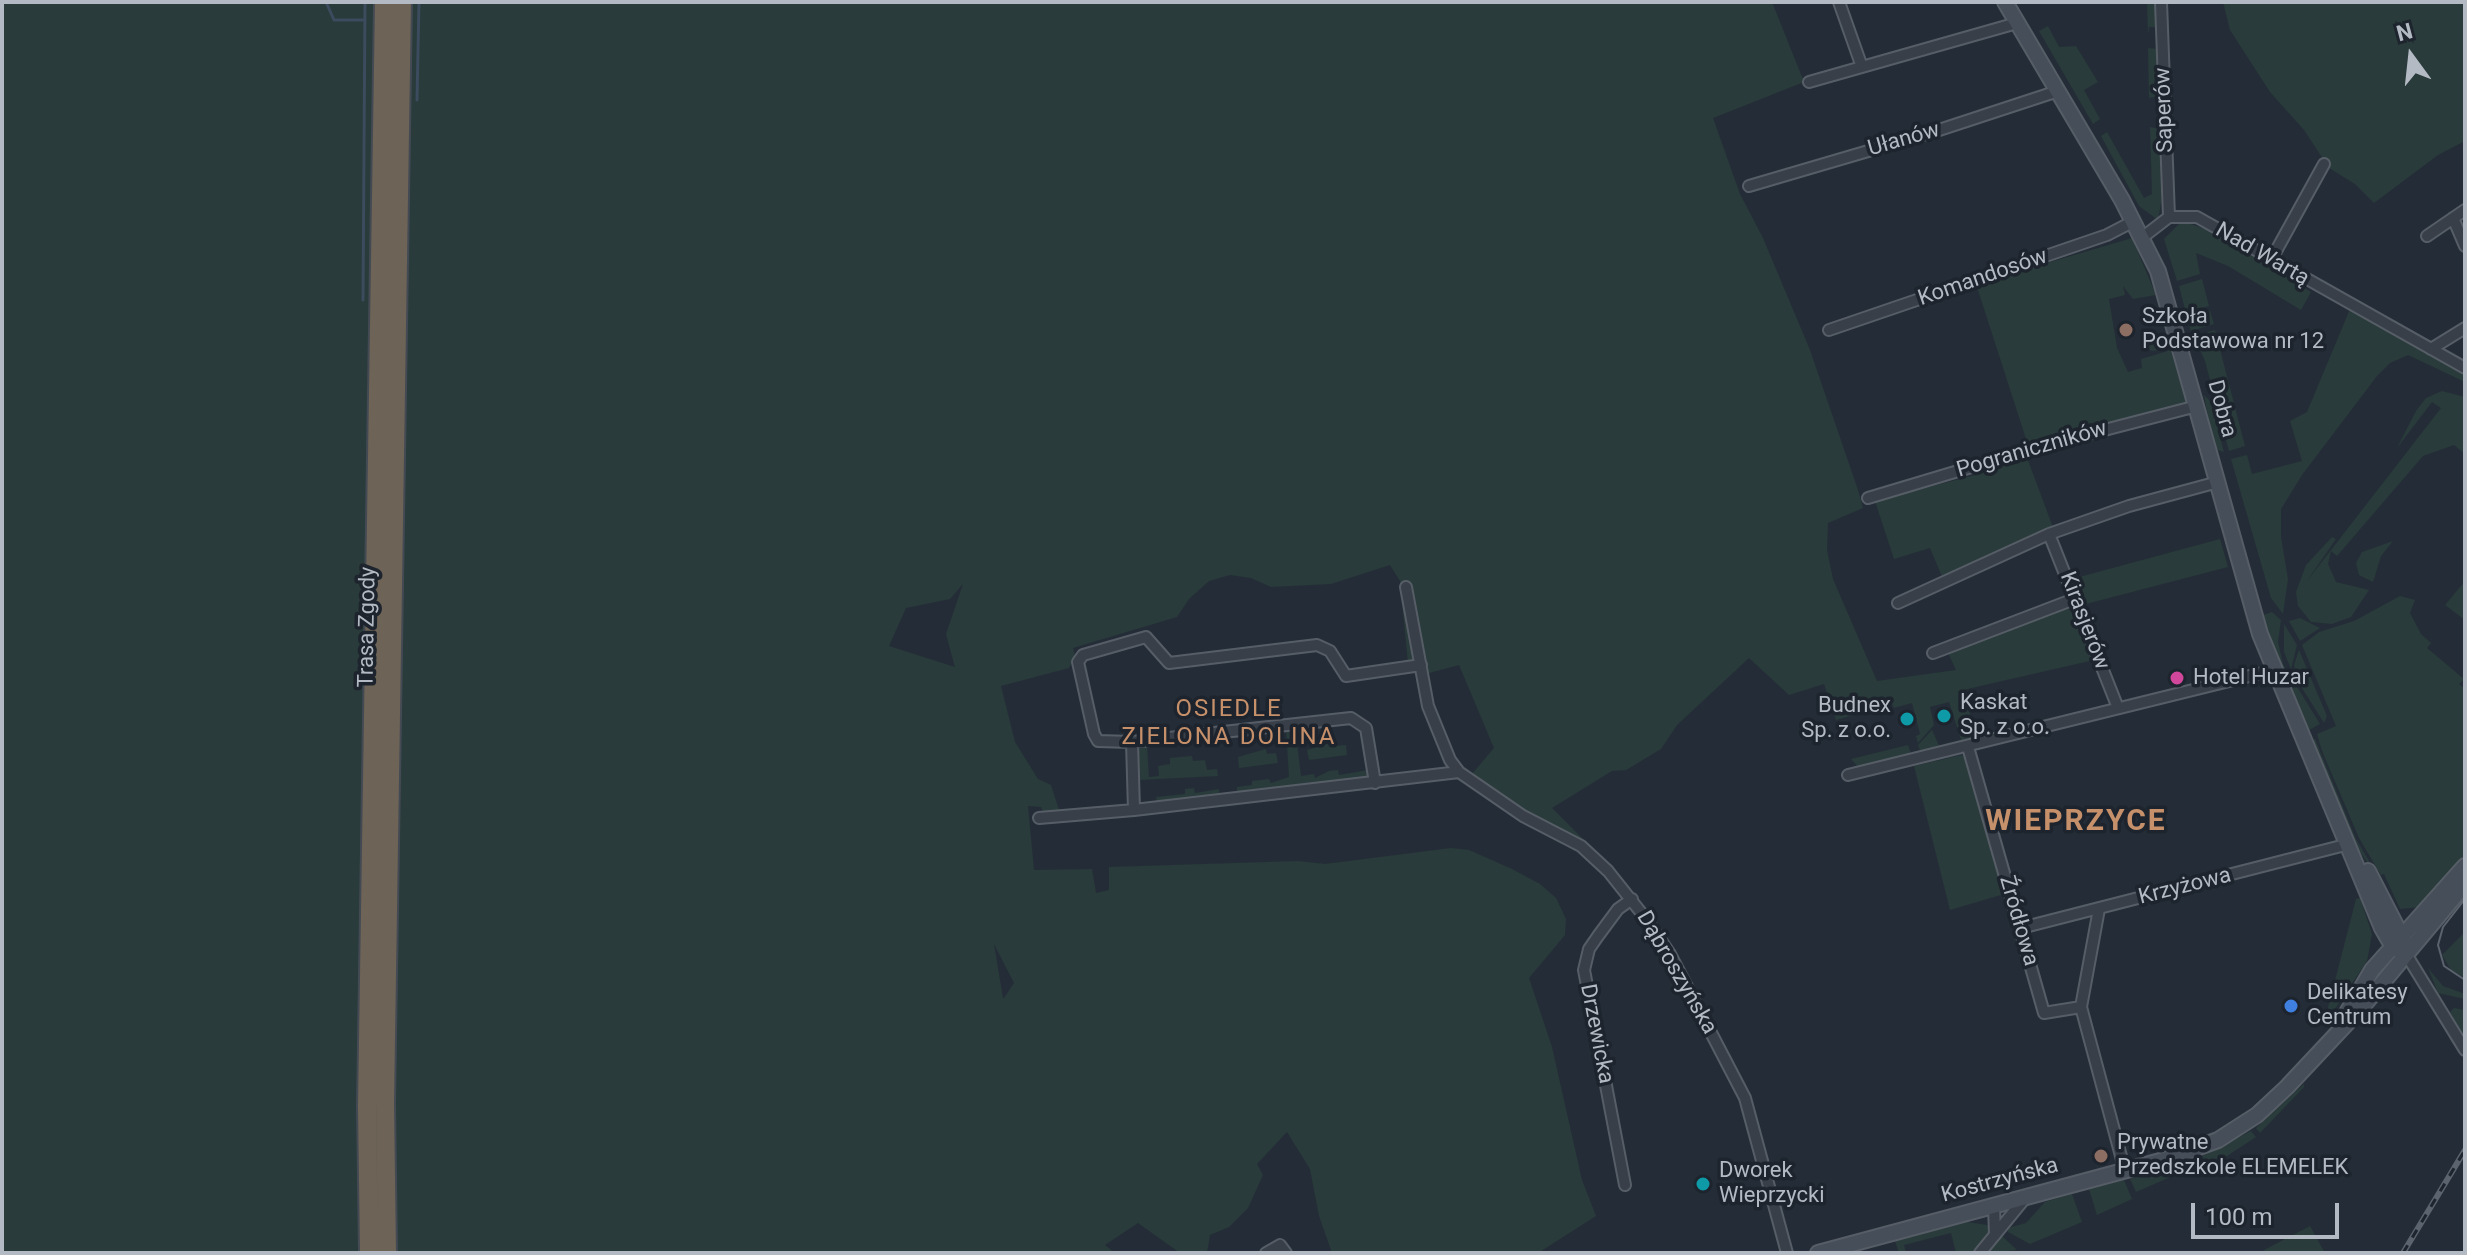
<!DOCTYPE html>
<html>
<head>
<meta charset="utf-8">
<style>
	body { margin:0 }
	#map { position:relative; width:2467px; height:1255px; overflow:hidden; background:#242d37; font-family:Roboto,sans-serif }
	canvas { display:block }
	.frame { position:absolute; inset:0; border:4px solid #b3bac4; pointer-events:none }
	.north { position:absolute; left:2371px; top:16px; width:80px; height:80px; -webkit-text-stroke:6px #1d242d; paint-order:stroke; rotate:345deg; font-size:22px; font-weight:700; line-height:32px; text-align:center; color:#b3bac4 }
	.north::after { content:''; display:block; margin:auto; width:28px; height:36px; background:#b3bac4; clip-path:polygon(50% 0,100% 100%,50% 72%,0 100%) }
	.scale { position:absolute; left:2191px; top:1203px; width:148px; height:36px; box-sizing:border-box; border:4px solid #b3bac4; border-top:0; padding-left:10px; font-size:24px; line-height:28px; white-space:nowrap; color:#b3bac4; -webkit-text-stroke:6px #1d242d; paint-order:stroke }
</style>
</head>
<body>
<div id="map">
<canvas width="2467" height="1255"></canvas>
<div class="frame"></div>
<div class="north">N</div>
<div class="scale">100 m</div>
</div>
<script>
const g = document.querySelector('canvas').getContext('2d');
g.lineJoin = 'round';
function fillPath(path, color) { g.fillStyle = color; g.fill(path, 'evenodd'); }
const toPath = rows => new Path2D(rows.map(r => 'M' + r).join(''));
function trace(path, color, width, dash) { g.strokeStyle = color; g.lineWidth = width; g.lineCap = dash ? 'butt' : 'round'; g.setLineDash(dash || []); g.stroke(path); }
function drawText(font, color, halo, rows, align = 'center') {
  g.font = font + ' Roboto,sans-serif'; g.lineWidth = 7; g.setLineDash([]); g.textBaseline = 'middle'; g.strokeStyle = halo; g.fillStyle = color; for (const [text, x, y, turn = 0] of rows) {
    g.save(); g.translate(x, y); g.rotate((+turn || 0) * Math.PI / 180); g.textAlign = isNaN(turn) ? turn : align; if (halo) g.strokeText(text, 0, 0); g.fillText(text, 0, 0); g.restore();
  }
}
fillPath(toPath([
	[2,2,1772,2,1804,82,1713,118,1740,194,1763,238,1810,350,1858,490,1863,508,1828,523,1827,550,1833,579,1877,681,1956,670,1948,653,2063,608,2075,611,2094,660,1963,690,1978,740,1962,743,1949,702,1930,707,1934,725,1918,743,1916,736,1920,734,1912,703,1894,708,1892,704,1836,720,1824,684,1789,695,1749,658,1677,725,1661,749,1626,770,1612,771,1552,808,1590,846,1512,805,1472,774,1494,748,1459,665,1429,673,1408,663,1400,581,1390,565,1331,584,1271,587,1251,578,1230,575,1209,581,1189,599,1177,617,1073,648,1075,656,1069,668,1001,686,1015,742,1038,779,1051,785,1060,813,1044,814,1041,807,1028,806,1034,870,1092,869,1096,893,1109,890,1109,867,1298,861,1325,864,1451,848,1469,850,1512,869,1540,884,1556,898,1566,919,1565,935,1529,978,1552,1047,1582,1180,1596,1216,1538,1253,1332,1253,1319,1216,1310,1169,1287,1132,1257,1164,1263,1175,1248,1208,1229,1227,1210,1235,1207,1253,1180,1253,1138,1223,1105,1245,1115,1253,2,1253],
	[963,584,946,634,955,667,889,646,906,608,950,599],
	[994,944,1014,983,1004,998,1003,998],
	[2147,2,2157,2,2157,27,2149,27,2148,35],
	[2223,2,2465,2,2465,141,2438,155,2374,203,2355,184,2329,168,2304,130,2270,92,2230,30],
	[2048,26,2059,47,2076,46,2098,82,2084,90,2100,119,2093,124,2039,31],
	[2148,48,2158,49,2160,96,2149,98],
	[2150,127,2161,129,2163,192,2158,220,2139,206,2101,136,2107,132,2144,198,2152,194],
	[2182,221,2211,231,2311,292,2301,310,2228,266,2196,253,2200,274,2177,281,2164,239],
	[2132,238,2156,295,2133,299,2123,286,2125,295,2109,299,2117,348,2128,372,2142,368,2141,359,2171,350,2187,406,2028,445,1976,284],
	[2202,279,2209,306,2186,313,2179,286],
	[2350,309,2465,374,2465,382,2408,355,2390,363,2377,376,2302,475,2281,509,2281,537,2288,579,2283,614,2271,598,2231,459,2247,455,2252,474,2302,461,2290,421,2307,412],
	[2210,311,2214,324,2191,331,2187,317],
	[2215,330,2245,446,2229,451,2205,361,2194,336],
	'2145 342a9 9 0 1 1 18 0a9 9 0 1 1-18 0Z',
	[2442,391,2465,397,2465,454,2454,445,2423,456,2337,556,2331,551,2328,564,2336,582,2369,590,2351,617,2332,624,2311,622,2298,606,2296,592,2306,565,2332,537,2336,539,2307,581,2441,408,2432,402,2397,448,2416,411,2426,398],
	[2204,395,2210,401,2224,452,2214,449],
	[2026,455,2054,530,1943,579,1930,548,1894,559,1875,501,1979,474],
	[2220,539,2228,567,2082,605,2072,579],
	[2393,541,2381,556,2373,582,2359,575,2356,563,2362,552],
	[2465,581,2465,620,2445,605],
	[2400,596,2415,600,2410,613,2421,634,2431,643,2427,648,2464,679,2459,684,2465,689,2465,858,2421,907,2400,909,2384,874,2381,875,2359,838,2322,751,2317,734,2336,726,2302,645,2319,632,2354,621],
	[2272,612,2281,620,2278,642,2283,664,2320,724,2307,731,2260,616],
	[2300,618,2320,628,2300,641,2289,621],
	[2284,624,2297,645,2291,669,2284,652],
	[2299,650,2327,716,2324,723,2297,680,2294,665],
	[1295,727,1301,776,1314,774,1315,778,1329,771,1338,770,1339,775,1368,770,1369,777,1237,793,1237,787,1252,785,1252,781,1269,779,1271,783,1289,777,1286,728],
	[1932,730,1940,748,1921,753,1918,745],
	[2315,739,2356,839,2380,880,2358,849,2310,741],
	[1334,742,1335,746,1346,745,1347,755,1309,760,1307,750],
	[1147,745,1149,777,1159,776,1158,766,1170,764,1170,758,1192,756,1193,761,1205,760,1207,770,1217,769,1218,776,1139,780,1137,750],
	[1908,745,1912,757,1859,768,1851,759],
	[1266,749,1267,754,1276,753,1278,763,1239,768,1238,757],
	[1962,755,1967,758,2004,894,1950,910,1914,766],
	[1194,788,1195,793,1219,789,1219,796,1157,802,1156,797,1185,794,1185,789],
	[2360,898,2372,934,2367,961,2323,1027,2356,899],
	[2465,932,2465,978,2451,970,2442,955],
	[2428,968,2443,986,2465,994,2465,999,2438,993],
	[2454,1008,2465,1010,2465,1039,2450,1012],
	[2304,1084,2304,1087,2260,1133,2256,1128],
	[2251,1131,2256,1137,2224,1158,2202,1168,2193,1161],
	[2171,1167,2175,1175,2136,1192,2130,1179],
	[2124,1180,2132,1199,2097,1215,2089,1189],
	[2072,1194,2082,1222,2030,1244,2008,1232,2008,1228,2026,1223,2045,1202],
	[1967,1222,1994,1226,1974,1253,1956,1253,1951,1233,1904,1245,1906,1253,1899,1253,1895,1241],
	[2310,1226,2325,1253,2266,1253,2264,1250],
	[2002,1236,2017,1250,1987,1253]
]), '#293b3a');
trace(toPath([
	[326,2,334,20,365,20],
	[417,100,419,2],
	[363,300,365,2]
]), '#3c4b5e', 3);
const street = toPath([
	[1839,2,1862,67],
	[2161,2,2169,217],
	[1809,82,2017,23],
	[1749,186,1933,132,2058,91],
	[2453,218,2465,246],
	[2427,236,2465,210],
	[2143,237,2169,217,2197,217,2465,368],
	[2271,260,2324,164],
	[1829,330,2107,235,2134,221],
	[2431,349,2465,328],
	[1868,498,2035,448,2197,406],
	[2049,534,2118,708],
	[1406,587,1428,706,1450,760,1459,772,1523,816,1581,846,1608,871,1647,920,1670,954,1745,1098,1787,1253],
	[1898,603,2049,534,2129,506,2218,482],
	[1933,653,2077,598],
	[1132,742,1134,810],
	[1968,747,2044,1013,2081,1007],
	[1848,775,2274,670],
	[1375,783,1366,728,1351,718,1132,742,1098,741,1094,734,1078,662,1083,655,1146,637,1169,663,1317,645,1330,651,1346,676,1421,665],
	[1039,818,1134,810,1459,772],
	[2099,909,2081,1007,2125,1171],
	[2021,928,2349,844],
	[2406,954,2465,1050],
	[1625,1185,1584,970,1589,949,1598,936,1618,909,1632,899],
	[1994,1206,1995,1235],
	[1266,1253,1280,1245,1286,1253],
	[1980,1253,2026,1197]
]);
const secondary = toPath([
	[2005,2,2122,200,2158,271,2260,634,2382,928,2393,947,2406,954],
	[2368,871,2404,941],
	[2342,1021,2372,970,2465,866],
	[1818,1253,2164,1160,2218,1140,2257,1115,2287,1087,2363,1006,2465,884]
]);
const highway = toPath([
	[369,1253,367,1106,384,2],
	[387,1253,385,1102,402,2]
]);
trace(street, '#565d66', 14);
trace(secondary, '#565d66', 18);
trace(highway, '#434a53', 22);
trace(street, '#383f48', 10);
trace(secondary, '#464e5a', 14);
trace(highway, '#6d6356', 18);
trace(toPath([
	[2465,899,2443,927,2438,945,2444,966,2465,980]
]), '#5a636e', 2);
const rail = toPath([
	[2403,1253,2465,1150]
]);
trace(rail, '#5a636e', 6);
trace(rail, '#1d242d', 3, [9]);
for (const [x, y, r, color] of [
	[2126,330,8,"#8d6e63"],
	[2177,678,8,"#d1479c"],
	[1944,716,8,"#0f9aa8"],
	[1907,719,8,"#0f9aa8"],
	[2291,1006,8,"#3f7fe0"],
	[2101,1156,8,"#8d6e63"],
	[1703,1184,8,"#0f9aa8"]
]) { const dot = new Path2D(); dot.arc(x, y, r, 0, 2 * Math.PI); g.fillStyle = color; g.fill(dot); trace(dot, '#1d242d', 3); }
drawText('22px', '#b3bac4', '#1d242d', [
	["Saperów",2165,110,-92],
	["Ułanów",1904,140,-16],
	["Nad Wartą",2262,255,30],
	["Komandosów",1983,278,-19],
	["Dobra",2221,409,75],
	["Pograniczników",2032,450,-16],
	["Kirasjerów",2084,621,69],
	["Trasa Zgody",368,627,-89],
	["Krzyżowa",2185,887,-14],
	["Źródłowa",2018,921,74],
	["Dąbroszyńska",1676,973,60],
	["Drzewicka",1596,1034,79],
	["Kostrzyńska",2000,1181,-15]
]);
drawText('22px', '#b3bac4', '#1d242d', [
	["Szkoła",2142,317],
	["Podstawowa nr 12",2142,342],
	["Hotel Huzar",2193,678],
	["Kaskat",1960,703],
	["Sp. z o.o.",1960,728],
	["Budnex",1891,706,"right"],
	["Sp. z o.o.",1891,731,"right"],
	["Delikatesy",2307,993],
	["Centrum",2307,1018],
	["Prywatne",2117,1143],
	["Przedszkole ELEMELEK",2117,1168],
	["Dworek",1719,1171],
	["Wieprzycki",1719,1196]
], 'left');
g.letterSpacing = '2px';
drawText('24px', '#c6906b', '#1d242d', [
	["OSIEDLE",1229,710],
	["ZIELONA DOLINA",1229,738]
]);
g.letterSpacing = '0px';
g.letterSpacing = '2px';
drawText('bold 30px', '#c6906b', '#1d242d', [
	["WIEPRZYCE",2076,822]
]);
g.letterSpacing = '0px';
</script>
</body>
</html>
